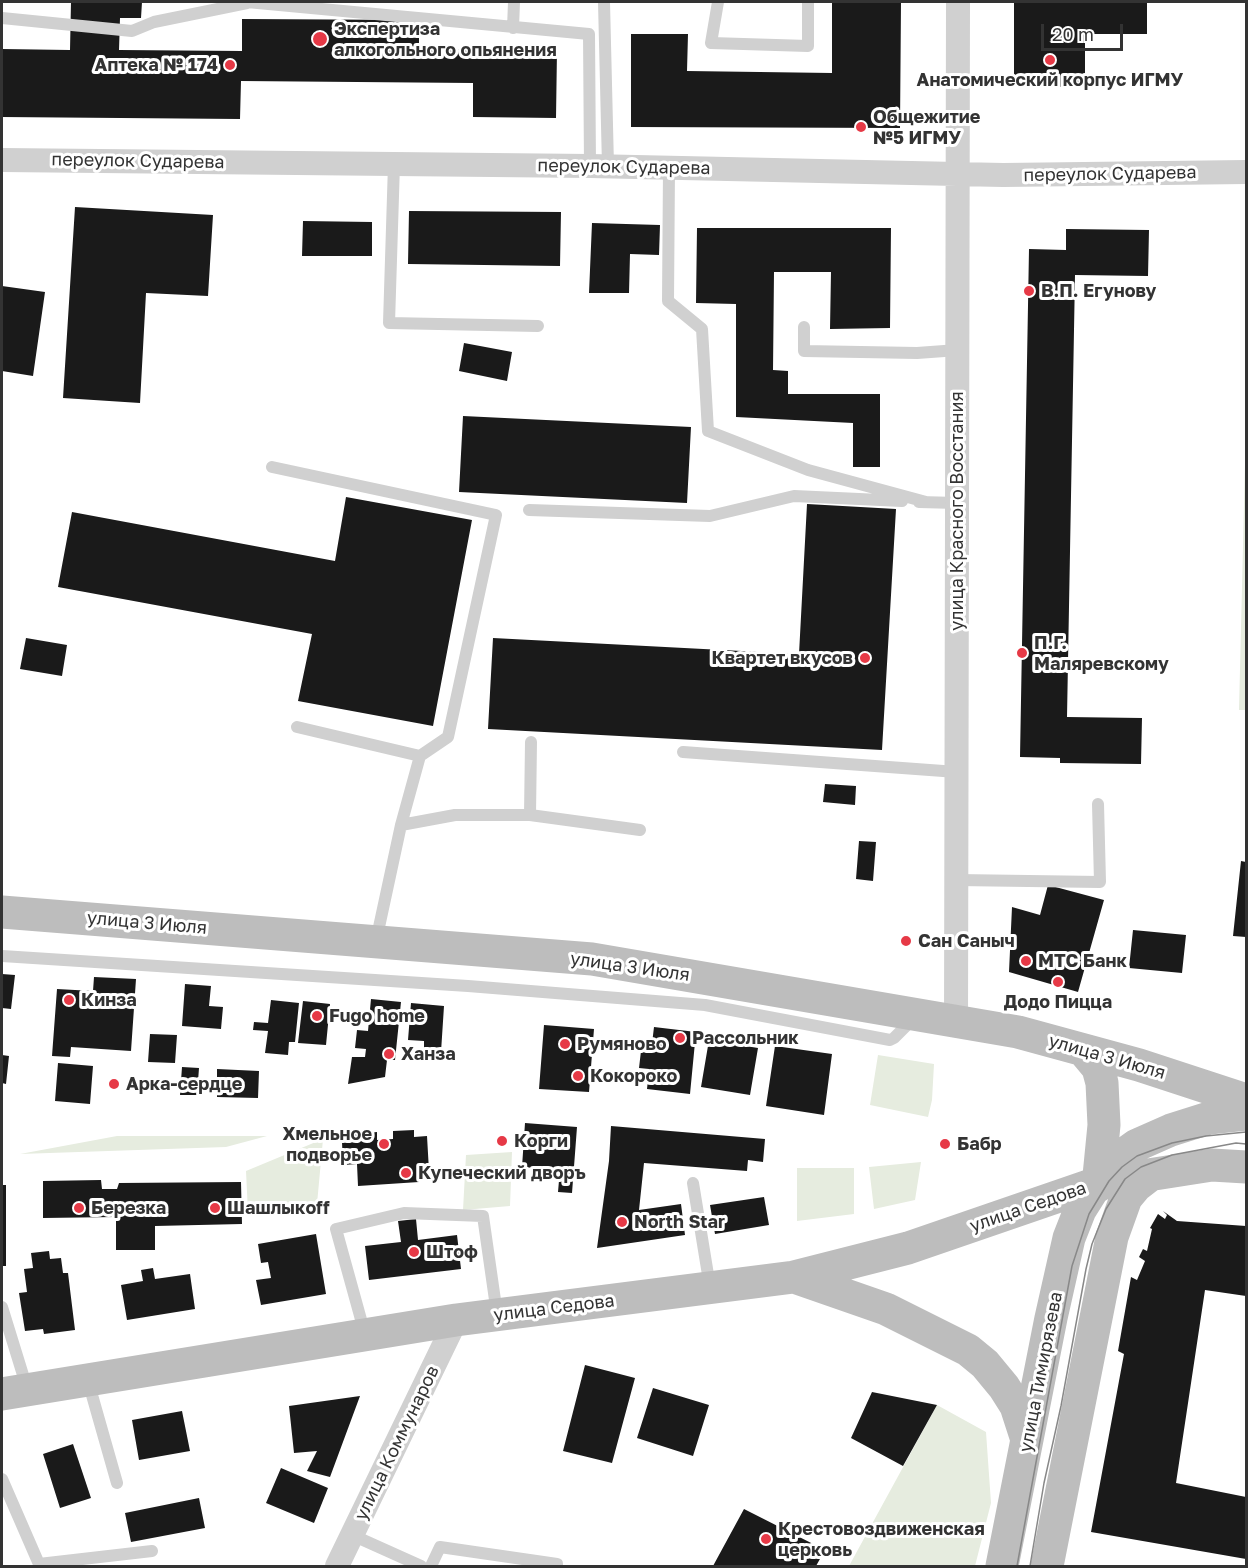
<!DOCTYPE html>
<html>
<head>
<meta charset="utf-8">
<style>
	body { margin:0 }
	#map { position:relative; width:1248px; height:1568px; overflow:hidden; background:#fff; font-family:"Golos Text",sans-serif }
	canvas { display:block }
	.frame { position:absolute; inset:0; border:3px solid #333; pointer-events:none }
	.scale { position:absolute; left:1041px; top:24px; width:82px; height:27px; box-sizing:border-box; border:3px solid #333; border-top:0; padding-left:8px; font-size:18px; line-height:21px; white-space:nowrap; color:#333; -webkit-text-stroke:4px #fff; paint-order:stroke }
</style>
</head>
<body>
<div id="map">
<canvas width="1248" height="1568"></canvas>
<div class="frame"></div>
<div class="scale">20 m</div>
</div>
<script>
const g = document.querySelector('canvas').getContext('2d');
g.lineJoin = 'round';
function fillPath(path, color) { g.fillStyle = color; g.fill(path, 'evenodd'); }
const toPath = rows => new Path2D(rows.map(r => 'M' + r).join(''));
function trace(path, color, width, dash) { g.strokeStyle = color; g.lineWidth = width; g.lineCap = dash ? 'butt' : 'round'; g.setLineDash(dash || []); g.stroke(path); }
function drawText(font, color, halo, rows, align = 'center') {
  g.font = font + ' "Golos Text",sans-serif'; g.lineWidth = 6; g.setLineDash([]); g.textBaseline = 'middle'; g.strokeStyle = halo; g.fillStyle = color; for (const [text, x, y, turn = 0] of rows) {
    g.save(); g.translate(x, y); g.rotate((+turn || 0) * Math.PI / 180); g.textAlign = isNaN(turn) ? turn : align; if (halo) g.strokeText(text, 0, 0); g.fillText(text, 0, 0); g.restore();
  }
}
fillPath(toPath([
	[1246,422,1246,710,1239,710],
	[878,1055,934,1064,932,1100,928,1117,870,1105],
	[117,1136,267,1136,226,1147,20,1154],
	[323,1139,317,1204,248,1213,246,1171],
	[512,1152,510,1206,463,1210,466,1155],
	[921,1162,915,1200,874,1209,869,1167],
	[797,1168,854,1168,854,1214,797,1221],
	[937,1405,986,1432,991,1503,975,1566,849,1566]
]), '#e6ecdf');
fillPath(toPath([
	[71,2,142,2,141,18,120,18,119,50,242,51,242,19,419,20,419,49,557,50,556,118,473,117,473,83,241,81,240,119,2,117,2,49,70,50],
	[832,2,901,2,900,128,631,127,631,34,688,34,687,71,832,73],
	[1014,2,1147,2,1147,34,1085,34,1085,87,1014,86],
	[75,207,213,215,208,296,146,293,140,403,63,398],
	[409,211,561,212,560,266,408,264],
	[303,221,372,222,372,256,302,256],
	[592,223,660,225,659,255,630,254,629,293,589,293],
	[697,228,891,228,890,328,830,329,831,272,774,272,773,370,788,371,788,394,880,394,880,467,853,467,853,423,736,417,736,304,696,303],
	[1066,229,1149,230,1148,276,1075,275,1067,717,1142,718,1141,764,1060,763,1060,758,1020,757,1029,249,1066,250],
	[2,286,45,292,33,376,2,371],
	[464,343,512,352,507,381,459,371],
	[463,416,691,427,687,503,459,492],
	[346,497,472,520,433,726,298,701,312,634,58,587,72,512,335,561],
	[807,504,896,509,882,750,488,729,493,638,799,654],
	[26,638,67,645,62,676,20,669],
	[825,784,856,786,855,805,823,802],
	[859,841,876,842,873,881,856,879],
	[1241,861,1246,862,1246,937,1233,936],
	[1048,885,1104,900,1078,992,1009,972,1012,907,1040,915],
	[1133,930,1186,935,1182,973,1129,968],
	[2,974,15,975,11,1009,2,1008],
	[94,977,136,979,131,1051,71,1047,70,1057,52,1056,57,989,93,991],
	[185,984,211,986,209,1006,223,1007,221,1029,182,1026],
	[371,999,401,1002,395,1060,387,1060,385,1077,348,1084,352,1057,365,1057,366,1049,355,1048,357,1030,368,1031],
	[271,1000,299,1003,295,1042,289,1042,288,1055,265,1053,268,1031,253,1030,254,1022,268,1023],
	[303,1001,330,1004,326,1045,298,1043],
	[411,1003,444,1006,441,1052,424,1051,424,1041,408,1040],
	[544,1025,594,1029,589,1092,539,1089],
	[654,1027,696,1032,690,1094,647,1089,649,1069,639,1068,641,1051,651,1052],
	[150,1034,177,1035,175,1063,148,1062],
	[709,1040,758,1048,750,1095,701,1087],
	[775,1046,832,1054,824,1115,766,1106],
	[2,1055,9,1056,6,1084,2,1083],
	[58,1063,93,1066,90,1104,55,1101],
	[182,1067,199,1068,197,1095,180,1095],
	[217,1069,259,1071,258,1098,217,1097],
	[525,1123,577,1127,572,1193,558,1192,560,1169,546,1169,546,1178,534,1178,535,1168,522,1167],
	[611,1126,765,1139,763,1162,748,1160,747,1171,644,1163,639,1210,681,1204,685,1235,597,1248,609,1161],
	[414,1130,414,1137,427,1136,429,1171,418,1171,419,1182,358,1186,357,1164,343,1165,342,1142,355,1141,355,1134,377,1132,377,1140,393,1139,393,1131],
	[101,1180,102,1189,117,1189,119,1183,241,1182,242,1224,155,1226,155,1250,116,1250,116,1217,43,1218,43,1181],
	[2,1185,6,1185,6,1266,2,1266],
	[764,1197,769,1225,715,1234,710,1205],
	[1163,1211,1177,1221,1246,1226,1246,1296,1205,1290,1176,1483,1246,1497,1246,1559,1091,1532,1124,1354,1118,1351,1131,1277,1137,1280,1145,1261,1139,1257,1143,1249,1147,1251,1152,1229,1150,1228,1158,1214,1165,1219,1167,1215],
	[416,1219,418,1240,457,1235,461,1269,369,1280,365,1246,401,1242,398,1221],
	[316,1234,326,1294,261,1305,256,1280,271,1278,268,1262,261,1263,258,1244],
	[49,1251,50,1259,61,1258,63,1273,68,1273,75,1330,44,1334,43,1329,25,1331,19,1293,27,1292,24,1269,33,1268,31,1253],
	[153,1268,155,1279,190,1274,195,1309,127,1320,121,1285,143,1281,141,1270],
	[585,1365,635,1378,612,1463,563,1451],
	[653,1388,709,1405,693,1456,637,1438],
	[872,1392,937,1405,903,1466,851,1438],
	[360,1396,330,1477,307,1471,317,1451,294,1453,289,1406],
	[182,1411,190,1451,139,1460,132,1420],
	[73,1444,91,1498,60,1508,43,1454],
	[281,1468,328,1488,314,1523,266,1503],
	[199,1498,205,1528,131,1542,125,1513],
	[744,1509,825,1550,816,1566,713,1566]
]), '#1a1a1a');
trace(toPath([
	[247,2,589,34,590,166],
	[604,2,608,166],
	[718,2,711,43,808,46,808,2],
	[2,18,132,31,154,22,247,3],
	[513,28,514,2],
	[394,164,389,323,538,326],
	[669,168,668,301,702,329,708,431,808,470,926,502],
	[804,327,804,351,917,353,958,350],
	[272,467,496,515,448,737,420,756,401,825,376,941],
	[919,502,957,503],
	[529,510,710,516,794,496,902,501],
	[297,727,420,756],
	[683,752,957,772],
	[530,815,531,742],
	[401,825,455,815,530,815,640,830],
	[957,880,1100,882,1098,804],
	[2,956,468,986,705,1005,890,1040,894,1038,913,1019],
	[693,1183,710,1287],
	[2,1307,27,1388],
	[365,1334,336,1229,404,1213,483,1216,497,1314],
	[88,1381,117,1483],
	[2,1479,39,1564,152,1551],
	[352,1535,421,1566],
	[431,1566,440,1547,557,1564,557,1566]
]), '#d0d0d0', 12);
trace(toPath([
	[2,160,590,166,1003,175,1246,172],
	[956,1020,958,2],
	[337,1566,456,1320]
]), '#d0d0d0', 24);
trace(toPath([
	[2,912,592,959,1018,1032,1139,1065,1246,1100],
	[1083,1050,1098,1068,1102,1083,1104,1125,1098,1186],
	[794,1277,886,1309,968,1350,985,1364,1004,1387,1016,1406,1027,1440],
	[2,1394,456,1320,794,1277,908,1248,1097,1183,1212,1165,1246,1167],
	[1002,1566,1051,1318,1069,1238,1080,1210,1097,1183,1116,1160,1137,1145,1171,1130,1209,1118,1246,1114],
	[1047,1566,1112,1237,1126,1198,1136,1186,1149,1176]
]), '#bdbdbd', 33);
trace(toPath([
	[1017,1566,1072,1266,1089,1214,1109,1181,1122,1167,1137,1156,1172,1143,1206,1136,1246,1132],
	[1030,1566,1044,1483,1061,1406,1086,1269,1092,1244,1106,1209,1125,1179,1141,1167,1172,1155,1236,1143,1246,1144]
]), '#888', 1.5);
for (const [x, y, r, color] of [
	[320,39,8,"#e63946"],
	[1050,60,6,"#e63946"],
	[230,65,6,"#e63946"],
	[861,127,6,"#e63946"],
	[1029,291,6,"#e63946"],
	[1022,653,6,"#e63946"],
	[865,658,6,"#e63946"],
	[906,941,6,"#e63946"],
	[1026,961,6,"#e63946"],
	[1058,982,6,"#e63946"],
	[69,1000,6,"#e63946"],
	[317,1016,6,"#e63946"],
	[680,1038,6,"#e63946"],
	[565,1044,6,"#e63946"],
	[389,1054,6,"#e63946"],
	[578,1076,6,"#e63946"],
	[114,1084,6,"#e63946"],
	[502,1141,6,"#e63946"],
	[384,1144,6,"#e63946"],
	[945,1144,6,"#e63946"],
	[406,1173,6,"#e63946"],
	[79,1208,6,"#e63946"],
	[215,1208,6,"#e63946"],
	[622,1222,6,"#e63946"],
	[414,1252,6,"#e63946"],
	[766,1539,6,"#e63946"]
]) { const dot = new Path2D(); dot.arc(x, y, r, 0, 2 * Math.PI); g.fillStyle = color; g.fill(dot); trace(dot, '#fff', 2); }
drawText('bold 18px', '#333', '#fff', [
	["Экспертиза",334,29],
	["алкогольного опьянения",334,50],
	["Аптека № 174",218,65,"right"],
	["Анатомический корпус ИГМУ",1050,80,"center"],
	["Общежитие",873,117],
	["№5 ИГМУ",873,138],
	["В.П. Егунову",1041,291],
	["П.Г.",1034,643],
	["Маляревскому",1034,664],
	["Квартет вкусов",853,658,"right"],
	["Сан Саныч",918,941],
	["МТС Банк",1038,961],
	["Кинза",81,1000],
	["Додо Пицца",1058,1002,"center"],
	["Fugo home",329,1016],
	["Рассольник",692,1038],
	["Румяново",577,1044],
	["Ханза",401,1054],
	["Кокороко",590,1076],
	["Арка-сердце",126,1084],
	["Хмельное",372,1134,"right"],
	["подворье",372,1155,"right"],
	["Корги",514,1141],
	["Бабр",957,1144],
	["Купеческий дворъ",418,1173],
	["Березка",91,1208],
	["Шашлыкoff",227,1208],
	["North Star",634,1222],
	["Штоф",426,1252],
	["Крестовоздвиженская",778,1529],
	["церковь",778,1550]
], 'left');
drawText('18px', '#333', '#fff', [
	["переулок Сударева",138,161,1],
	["переулок Сударева",624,167,1],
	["переулок Сударева",1110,174,-1],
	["улица Красного Восстания",957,511,-90],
	["улица 3 Июля",147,923,5],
	["улица 3 Июля",630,967,8],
	["улица 3 Июля",1107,1057,16],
	["улица Седова",1028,1207,-19],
	["улица Седова",554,1308,-7],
	["улица Тимирязева",1041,1372,-79],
	["улица Коммунаров",397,1443,-64]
]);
</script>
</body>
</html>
